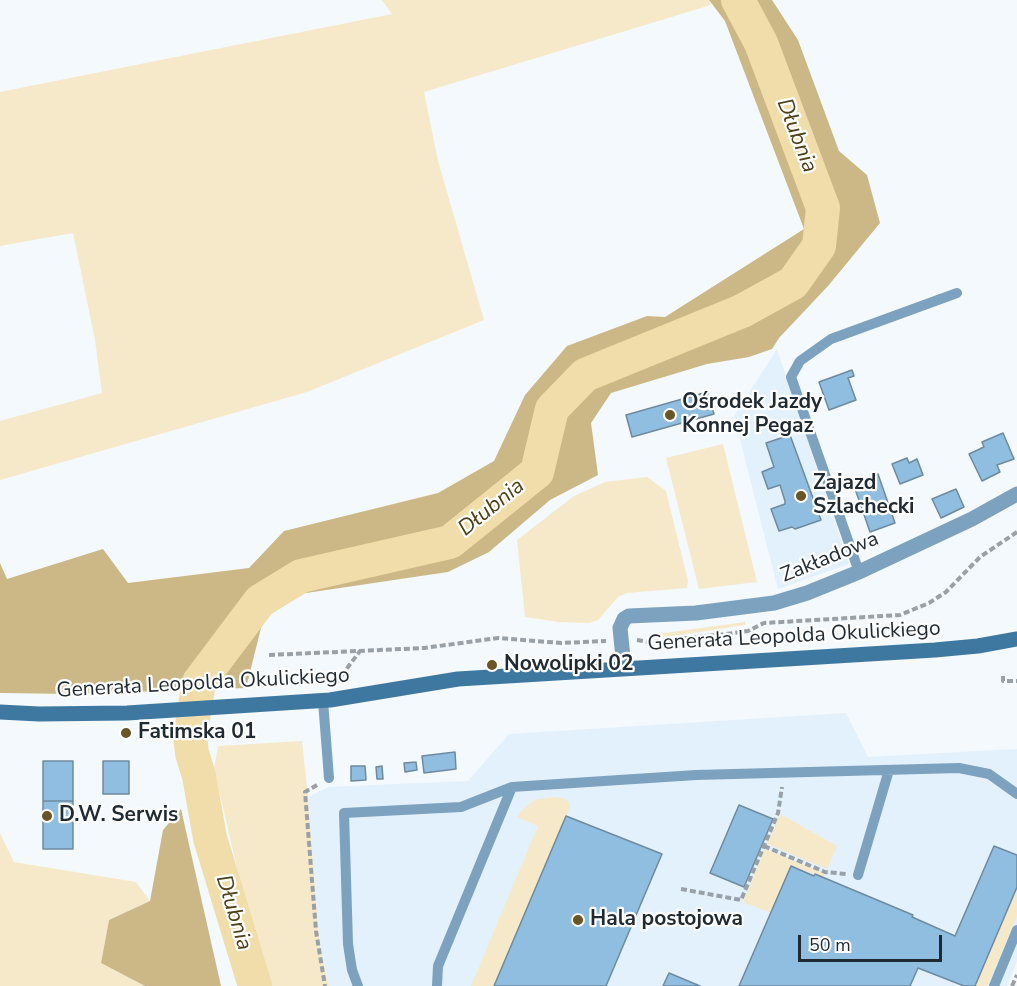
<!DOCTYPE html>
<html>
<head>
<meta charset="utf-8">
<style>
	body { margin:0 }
	#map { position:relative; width:1017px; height:986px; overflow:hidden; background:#f3f9fd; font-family:"Nunito Sans",sans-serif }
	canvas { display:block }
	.scale { position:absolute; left:798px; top:935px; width:144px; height:27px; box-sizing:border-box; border:3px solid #1f2a33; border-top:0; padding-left:8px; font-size:18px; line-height:21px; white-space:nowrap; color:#1f2a33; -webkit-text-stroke:4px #fff; paint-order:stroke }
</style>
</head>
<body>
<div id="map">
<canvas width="1017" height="986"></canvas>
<div class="scale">50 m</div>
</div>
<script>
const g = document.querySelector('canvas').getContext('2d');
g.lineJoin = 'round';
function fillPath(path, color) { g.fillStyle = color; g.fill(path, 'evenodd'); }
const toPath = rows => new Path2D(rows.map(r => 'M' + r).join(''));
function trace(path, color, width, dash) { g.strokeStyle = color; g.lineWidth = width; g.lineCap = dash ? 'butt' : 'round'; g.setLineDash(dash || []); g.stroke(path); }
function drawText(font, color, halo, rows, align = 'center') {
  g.font = font + ' "Nunito Sans",sans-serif'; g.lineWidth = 4.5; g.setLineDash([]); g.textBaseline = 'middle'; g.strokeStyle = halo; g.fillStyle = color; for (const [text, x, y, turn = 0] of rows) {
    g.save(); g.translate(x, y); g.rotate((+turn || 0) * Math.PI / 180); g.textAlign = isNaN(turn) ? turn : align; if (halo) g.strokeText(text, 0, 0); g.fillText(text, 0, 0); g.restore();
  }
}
fillPath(toPath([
	[777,349,849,564,778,589,734,416],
	[846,713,868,757,1017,749,1017,961,1007,986,329,986,321,953,318,926,308,797,328,787,468,781,509,734]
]), '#e3f1fd');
fillPath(toPath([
	[382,0,709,0,711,5,424,92,438,161,484,320,307,392,0,480,0,421,102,393,95,340,73,233,0,246,0,92,392,14],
	[723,444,757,582,699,589,666,458],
	[647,477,666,491,688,581,687,588,627,593,618,597,598,620,589,623,559,622,525,617,517,540,574,496,605,482],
	[745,622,745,625,674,636,649,637,649,635],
	[302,741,308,797,318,926,321,953,329,986,268,986,251,928,214,769,218,746],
	[552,797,563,798,569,802,570,807,494,986,471,986,538,826,517,817,524,808,535,800],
	[780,814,837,846,827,869,767,844],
	[0,833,14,862,136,882,150,901,109,920,101,963,145,986,0,986],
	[765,849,825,874,823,877,791,866,771,913,743,902],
	[1017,887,1017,916,996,966,987,986,975,986]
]), '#f6e9c9');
fillPath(toPath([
	[709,0,772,0,798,40,839,151,867,175,880,223,828,286,779,338,772,349,749,357,707,364,611,393,591,423,598,475,550,500,489,552,448,572,286,596,263,620,246,688,72,694,0,693,0,563,7,579,103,549,128,583,249,568,284,531,438,493,494,461,525,395,567,346,647,316,665,317,804,229,725,21],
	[181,809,221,986,145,986,101,963,109,920,150,901,163,830]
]), '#ccb886');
trace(toPath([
	[255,986,210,838,199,776,192,753,190,737,199,682,260,601,301,576,450,542,537,472,552,409,585,375,742,311,793,283,819,246,823,208,761,43,738,0]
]), '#f1dda9', 34);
const building = toPath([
	[852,370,854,376,848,378,856,400,829,410,819,382,852,370],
	[707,392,714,414,632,437,626,415,707,392],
	[1003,433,1014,459,997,465,1000,472,982,481,969,454,984,447,982,442,1003,433],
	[790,435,821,520,795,529,792,527,779,531,771,509,785,504,785,501,780,485,768,489,762,472,774,467,766,443,790,435],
	[907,458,909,463,917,459,923,475,900,484,892,464,907,458],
	[878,474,895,523,870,532,853,483,878,474],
	[956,489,964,507,941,518,932,499,956,489],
	[455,752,456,769,424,773,422,756,455,752],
	[43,761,73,761,73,801,43,801,43,761],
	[103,761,129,761,129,794,103,794,103,761],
	[416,762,417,770,405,772,404,763,416,762],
	[351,766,365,766,366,780,351,781,351,766],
	[382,766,383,779,377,779,376,767,382,766],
	[43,801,73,801,73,849,43,849,43,801],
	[739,805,773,819,744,887,710,873,739,805],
	[566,816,662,854,606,986,494,986,566,816],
	[994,846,1017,855,1017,887,975,986,964,986,918,968,910,986,739,986,791,866,814,876,815,874,913,915,912,917,955,936,994,846],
	[669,973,700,986,663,986,669,973]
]);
fillPath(building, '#8fbee1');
trace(building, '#6e8a9f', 1.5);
trace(toPath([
	[637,640,649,642,726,634,748,631,764,623,900,615,929,603,946,592,980,557,1017,532],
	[269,655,424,648,498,638,561,643,606,641],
	[1003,676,1003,681,1017,681],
	[336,683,360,651],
	[317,785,305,792,316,931,325,986],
	[764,846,825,872,846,874],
	[681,889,741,900,778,813,782,787],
	[1012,986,1017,975]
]), '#99a1a7', 4, [6, 3]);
trace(toPath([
	[859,572,791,377,800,361,831,339,957,293],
	[323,701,329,778],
	[858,875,889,770],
	[358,986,352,970,348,944,344,813,461,807,512,787],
	[437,986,438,966,512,787,696,775,959,768,989,774,1017,794],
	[994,986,1017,930]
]), '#7da2bf', 10);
trace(toPath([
	[624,668,620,628,624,619,629,616,696,613,774,603,807,593,859,572,972,519,1017,494]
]), '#7da2bf', 15);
trace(toPath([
	[0,712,39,714,127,713,330,700,458,679,935,650,978,646,1017,639]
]), '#3e78a1', 15);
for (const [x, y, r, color] of [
	[670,415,6,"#695624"],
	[801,496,6,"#695624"],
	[492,665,6,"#695624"],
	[126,733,6,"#695624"],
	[47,816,6,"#695624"],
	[578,920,6,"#695624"]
]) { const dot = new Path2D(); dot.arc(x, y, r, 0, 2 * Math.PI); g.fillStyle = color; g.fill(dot); trace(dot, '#fff', 2); }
drawText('bold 21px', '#1f2a33', '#fff', [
	["Ośrodek Jazdy",682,403],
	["Konnej Pegaz",682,427],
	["Zajazd",813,484],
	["Szlachecki",813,508],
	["Nowolipki 02",504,665],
	["Fatimska 01",138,733],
	["D.W. Serwis",59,816],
	["Hala postojowa",590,920]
], 'left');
drawText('21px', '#1f2a33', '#fff', [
	["Zakładowa",830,558,-22],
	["Generała Leopolda Okulickiego",794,637,-3],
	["Generała Leopolda Okulickiego",203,684,-3]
]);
drawText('italic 22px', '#4e4017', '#fff', [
	["Dłubnia",796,136,69],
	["Dłubnia",492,508,-39],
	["Dłubnia",233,913,73]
]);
</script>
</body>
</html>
